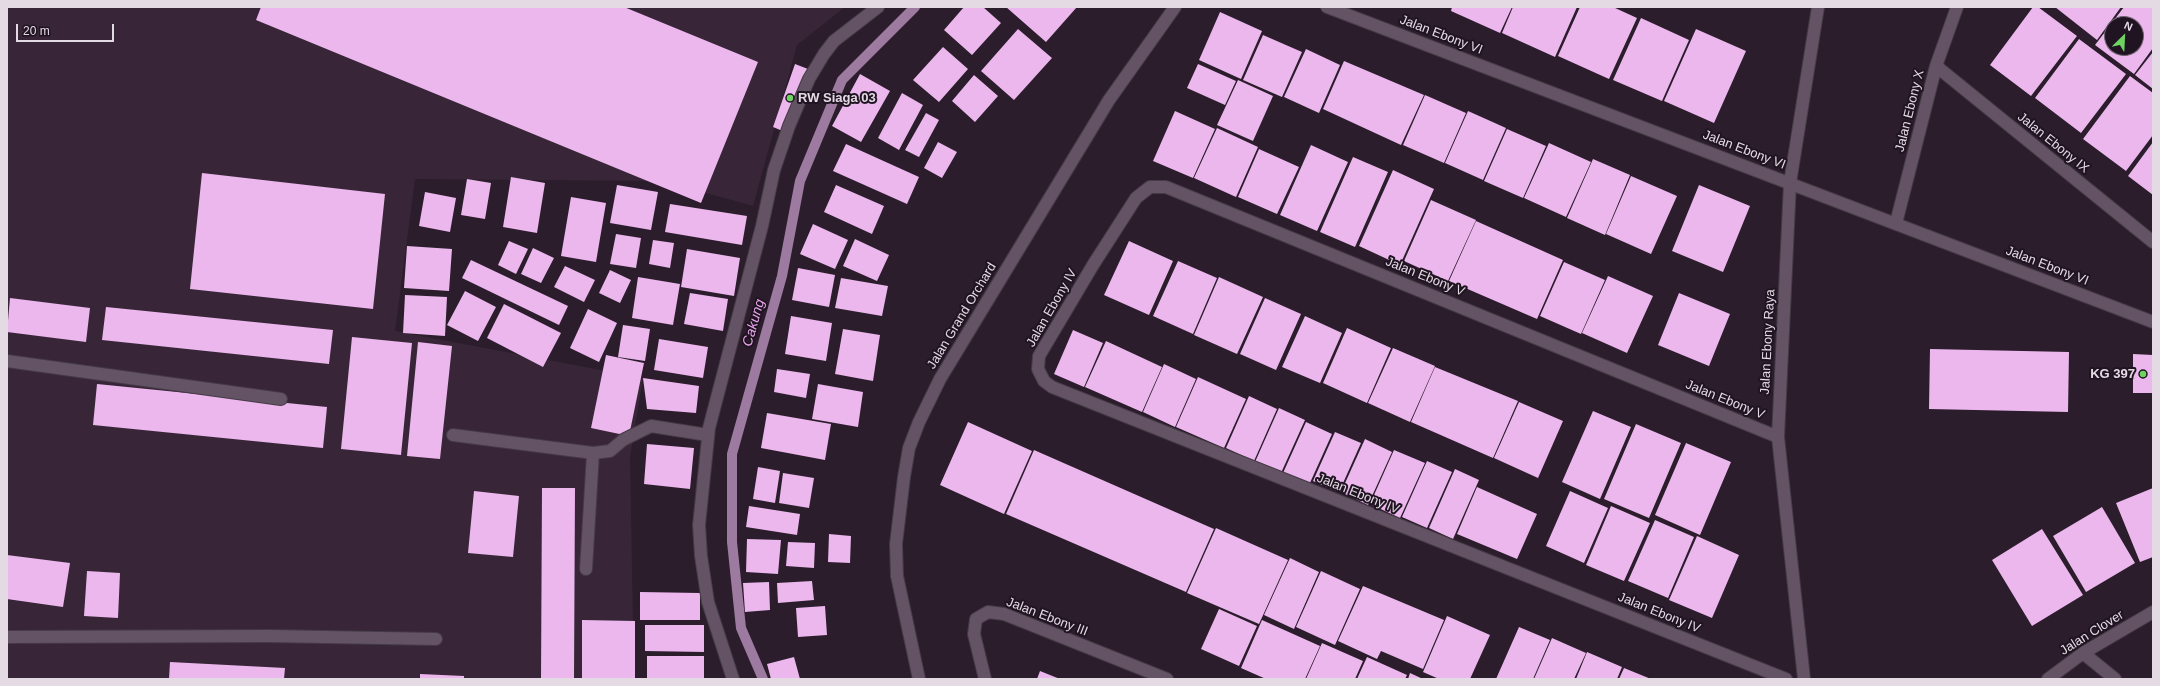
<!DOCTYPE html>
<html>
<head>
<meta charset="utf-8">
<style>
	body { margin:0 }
	#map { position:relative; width:2160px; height:686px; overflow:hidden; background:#2b1d2c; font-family:Helvetica,sans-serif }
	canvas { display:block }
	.frame { position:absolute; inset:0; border:8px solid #e4dae4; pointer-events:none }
	.north { position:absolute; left:2104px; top:16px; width:40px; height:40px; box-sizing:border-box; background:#211422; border:1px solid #6f6370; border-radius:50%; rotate:24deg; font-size:11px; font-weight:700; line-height:16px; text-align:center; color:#e4dae4 }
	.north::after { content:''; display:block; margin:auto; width:14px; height:18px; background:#6ed360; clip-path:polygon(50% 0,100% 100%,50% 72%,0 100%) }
	.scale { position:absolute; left:16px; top:24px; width:98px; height:18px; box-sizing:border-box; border:2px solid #e4dae4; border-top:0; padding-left:5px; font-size:12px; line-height:14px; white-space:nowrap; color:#e4dae4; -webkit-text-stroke:3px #211422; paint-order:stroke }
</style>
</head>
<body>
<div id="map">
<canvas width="2160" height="686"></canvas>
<div class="frame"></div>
<div class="north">N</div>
<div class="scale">20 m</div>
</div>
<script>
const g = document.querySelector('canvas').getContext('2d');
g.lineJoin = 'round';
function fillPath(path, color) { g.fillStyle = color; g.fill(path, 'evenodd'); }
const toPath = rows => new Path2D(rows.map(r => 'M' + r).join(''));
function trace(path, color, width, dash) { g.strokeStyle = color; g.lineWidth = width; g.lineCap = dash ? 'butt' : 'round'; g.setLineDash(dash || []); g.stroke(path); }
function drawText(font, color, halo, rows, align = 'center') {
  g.font = font + ' Helvetica,sans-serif'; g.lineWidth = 4; g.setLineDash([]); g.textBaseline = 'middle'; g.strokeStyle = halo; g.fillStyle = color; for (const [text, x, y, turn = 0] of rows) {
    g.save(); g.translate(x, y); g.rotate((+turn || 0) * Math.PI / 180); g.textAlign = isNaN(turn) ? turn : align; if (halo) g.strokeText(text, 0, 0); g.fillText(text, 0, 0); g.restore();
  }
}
fillPath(toPath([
	[7,7,845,7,797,45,753,206,663,181,415,179,395,331,643,378,630,457,634,679,7,679]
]), '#382638');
trace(toPath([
	[763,679,741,628,732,542,732,454,782,276,800,181,842,80,915,7]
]), '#9d7a9f', 10);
fillPath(toPath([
	[261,7,624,7,758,62,701,203,256,20],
	[964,7,983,7,1001,23,972,55,944,30],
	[1006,7,1077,7,1046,42],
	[1452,7,1512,7,1500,33,1451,11],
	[1513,7,1577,7,1555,57,1502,33],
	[1580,7,1613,7,1637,18,1609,79,1558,56],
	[2033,7,2038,7,2077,36,2031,96,1990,65],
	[2055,7,2121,7,2097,40],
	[2124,7,2153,7,2153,48,2134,74,2095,45],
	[2112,24,2136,24,2136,48,2112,48],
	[1220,12,1262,31,1241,79,1199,60],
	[1641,18,1689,40,1662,101,1613,80],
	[1018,29,1052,58,1014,100,981,71],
	[1696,29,1746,51,1714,123,1664,101],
	[1263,35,1302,52,1282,97,1243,80],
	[2079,39,2126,74,2081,133,2035,98],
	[943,47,968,69,939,102,913,80],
	[1306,49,1340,65,1319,113,1284,97],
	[2153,52,2153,89,2135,75],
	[1344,61,1424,95,1401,145,1323,109],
	[795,64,808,69,785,132,773,127],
	[1198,64,1236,81,1225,105,1187,88],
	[860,74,890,91,861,142,832,126],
	[974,75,998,96,975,122,952,101],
	[2130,76,2153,93,2153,135,2126,171,2083,139],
	[1238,80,1273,96,1253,141,1217,125],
	[902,93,923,105,899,150,878,138],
	[1425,95,1466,113,1444,163,1403,145],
	[1175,111,1215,129,1193,178,1153,161],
	[1468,111,1506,128,1483,180,1445,163],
	[926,113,939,120,919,157,905,150],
	[1217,128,1258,147,1236,197,1194,178],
	[1507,129,1546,146,1523,198,1484,181],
	[938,142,957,152,942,178,924,168],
	[2153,142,2153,195,2128,176],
	[1549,143,1591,162,1566,217,1524,198],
	[846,144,919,177,907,204,833,171],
	[1311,145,1348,162,1317,231,1280,215],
	[1259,149,1299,167,1277,214,1238,197],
	[1353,157,1388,172,1355,247,1320,232],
	[1593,159,1630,175,1605,235,1567,218],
	[1393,170,1434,189,1400,265,1359,246],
	[202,173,385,194,373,309,190,289],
	[1631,176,1677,196,1651,254,1606,234],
	[511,177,545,183,537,233,503,227],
	[467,179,491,183,485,219,461,215],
	[617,185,658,192,651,230,610,223],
	[836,185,884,206,872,234,824,212],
	[1699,185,1750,206,1723,272,1672,251],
	[425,192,456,198,450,232,419,226],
	[571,197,606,203,596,262,561,256],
	[1431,200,1476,220,1448,281,1404,261],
	[670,204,747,216,742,245,665,232],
	[1476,221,1563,260,1537,319,1449,281],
	[813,224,848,240,835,269,800,254],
	[616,234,641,238,636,268,610,264],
	[855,239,889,255,877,281,843,266],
	[653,240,674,243,670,268,649,264],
	[509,241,528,249,516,274,498,265],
	[1129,241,1173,261,1149,315,1104,295],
	[407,246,452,249,449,291,404,288],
	[533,248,554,258,541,283,521,274],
	[687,249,740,258,734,296,681,287],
	[471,260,568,306,559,325,462,278],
	[1178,261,1217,278,1193,334,1153,316],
	[1564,262,1605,280,1581,334,1540,316],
	[565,266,595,280,584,302,554,287],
	[798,268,835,275,829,307,792,300],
	[610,270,631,280,620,303,599,293],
	[1608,276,1653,296,1627,353,1582,333],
	[638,277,680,284,673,325,632,318],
	[1219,277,1263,297,1237,354,1194,335],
	[841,278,888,286,882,316,835,308],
	[465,291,496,307,478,341,447,325],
	[690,293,728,299,723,331,684,324],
	[1679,293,1730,314,1709,366,1658,345],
	[405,295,447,297,445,336,403,333],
	[10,298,90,308,86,342,7,332],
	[1265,298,1301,314,1276,370,1240,354],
	[504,304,561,333,543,367,487,338],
	[106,307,333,330,329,364,102,340],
	[588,309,617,323,599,362,570,348],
	[791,316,832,323,826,361,785,354],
	[1305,316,1342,333,1320,383,1282,367],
	[623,325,650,329,645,361,618,357],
	[1347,328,1391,348,1367,403,1323,383],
	[843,329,880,335,873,381,835,374],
	[1073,330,1103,343,1084,387,1054,374],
	[352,337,412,343,401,455,341,449],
	[659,339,708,347,703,378,654,370],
	[1106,341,1162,367,1142,412,1085,387],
	[418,342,452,346,440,459,407,456],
	[1393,348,1435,366,1410,422,1368,403],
	[1930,349,2069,352,2068,412,1929,409],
	[2133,354,2153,355,2153,393,2133,393],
	[606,355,644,363,629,436,591,428],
	[1164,364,1196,379,1175,427,1143,412],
	[1435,367,1518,401,1493,458,1411,422],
	[777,369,810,374,806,398,774,392],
	[1198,377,1246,399,1224,448,1176,427],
	[643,378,699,386,696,413,647,409],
	[97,384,327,407,323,448,93,425],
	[818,384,863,392,858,427,812,419],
	[1249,396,1277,409,1254,461,1226,448],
	[1519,402,1563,421,1538,478,1494,458],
	[1279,408,1305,420,1281,473,1255,462],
	[1593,411,1631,427,1600,499,1562,482],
	[767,413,831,424,825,460,761,448],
	[968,422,1032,451,1004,514,940,485],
	[1306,422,1332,434,1309,485,1283,473],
	[1636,424,1681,443,1649,518,1604,499],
	[1335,432,1361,443,1339,492,1313,481],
	[1365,439,1392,452,1368,505,1341,492],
	[1686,443,1731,462,1700,535,1655,515],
	[647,444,694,448,690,489,644,484],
	[1034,450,1214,529,1186,592,1006,514],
	[1394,450,1425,463,1400,518,1370,504],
	[1427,461,1452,472,1427,528,1402,517],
	[758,467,780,471,775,503,753,499],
	[1455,469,1479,480,1453,539,1429,528],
	[783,473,814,478,809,508,779,503],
	[1477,487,1537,514,1517,559,1457,534],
	[542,488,575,488,574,679,541,679],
	[2153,488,2153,557,2140,562,2116,503],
	[474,491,519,496,513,557,468,553],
	[1570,491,1608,508,1584,563,1546,546],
	[749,506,800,514,797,535,746,527],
	[1611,506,1650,523,1624,581,1586,565],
	[2102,507,2135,563,2086,592,2053,536],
	[1655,520,1694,537,1668,598,1628,581],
	[1216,528,1288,560,1259,624,1187,593],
	[2042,529,2083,595,2032,626,1992,560],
	[829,534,851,536,850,563,828,562],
	[1697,536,1739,555,1712,618,1669,600],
	[747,539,781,540,778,574,746,572],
	[788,542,815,543,814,568,786,566],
	[7,555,70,563,63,607,7,599],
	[1290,558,1319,572,1294,629,1264,615],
	[87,571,120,573,118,618,84,616],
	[1321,571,1360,589,1335,645,1296,627],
	[812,581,814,600,778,603,777,583],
	[769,582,770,610,745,612,743,583],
	[1363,586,1444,620,1423,669,1381,651,1377,659,1338,641],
	[640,592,700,593,700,620,640,620],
	[825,606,827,635,798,637,796,608],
	[1219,609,1257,626,1239,666,1201,649],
	[1447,616,1490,635,1470,679,1439,679,1423,672],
	[582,620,635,621,635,679,582,679],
	[1262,620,1320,646,1305,679,1266,679,1241,668],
	[645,625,704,625,704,652,645,651],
	[1519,627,1550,640,1533,679,1496,679],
	[1552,638,1586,653,1574,679,1534,679],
	[1322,643,1363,661,1355,679,1306,679],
	[1587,652,1622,667,1617,679,1576,679],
	[647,656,704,656,704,679,647,678],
	[794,657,800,679,771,679,767,664],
	[1367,657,1407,675,1405,679,1357,679],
	[170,662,285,668,284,679,169,679],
	[1624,668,1651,679,1619,679],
	[1040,671,1060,679,1037,679],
	[1410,673,1423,679,1408,679],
	[420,674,464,676,464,679,420,679]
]), '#ebb7ed');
const lane = toPath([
	[7,361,281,399],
	[453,435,593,453,610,451,623,440,651,426,708,435],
	[586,569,593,453],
	[7,637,269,636,436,639]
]);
const street = toPath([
	[1327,7,2153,322],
	[1936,66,2153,242],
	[1896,223,1936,66,1957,7],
	[1778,437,1166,187,1150,187,1136,198,1093,265,1039,356,1038,369,1044,381,1052,387,1786,679],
	[2083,653,2115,679],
	[733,679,708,602,701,556,699,525,709,428,762,226,774,170,789,126,809,79,824,54,834,41,878,7],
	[919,679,897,576,896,544,904,477,909,448,919,422,940,379,1109,100,1175,7],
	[985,679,974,634,976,619,988,612,1004,614,1167,679],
	[1804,679,1778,437,1790,183,1818,7],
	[2048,679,2083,653,2153,612]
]);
trace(lane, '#453a46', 14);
trace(street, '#453a46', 14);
trace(lane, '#645364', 12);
trace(street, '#645364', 12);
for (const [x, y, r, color] of [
	[790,98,4,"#6ed360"],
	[2143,374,4,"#6ed360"]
]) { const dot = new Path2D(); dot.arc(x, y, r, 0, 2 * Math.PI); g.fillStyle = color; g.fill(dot); trace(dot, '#211422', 1.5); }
drawText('13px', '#e4dae4', '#211422', [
	["Jalan Ebony VI",1441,35,21],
	["Jalan Ebony X",1910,111,-76],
	["Jalan Ebony IX",2053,143,39],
	["Jalan Ebony VI",1744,150,21],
	["Jalan Ebony VI",2047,266,21],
	["Jalan Ebony V",1425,277,22],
	["Jalan Ebony IV",1052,308,-60],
	["Jalan Grand Orchard",962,316,-59],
	["Jalan Ebony Raya",1768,342,-87],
	["Jalan Ebony V",1725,400,22],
	["Jalan Ebony IV",1358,494,22],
	["Jalan Ebony IV",1659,613,22],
	["Jalan Ebony III",1047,617,21],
	["Jalan Clover",2092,633,-32]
]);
drawText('bold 13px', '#e4dae4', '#211422', [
	["RW Siaga 03",798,98],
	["KG 397",2135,374,"right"]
], 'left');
drawText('italic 14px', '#e9a5ec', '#211422', [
	["Cakung",754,323,-74]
]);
</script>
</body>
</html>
